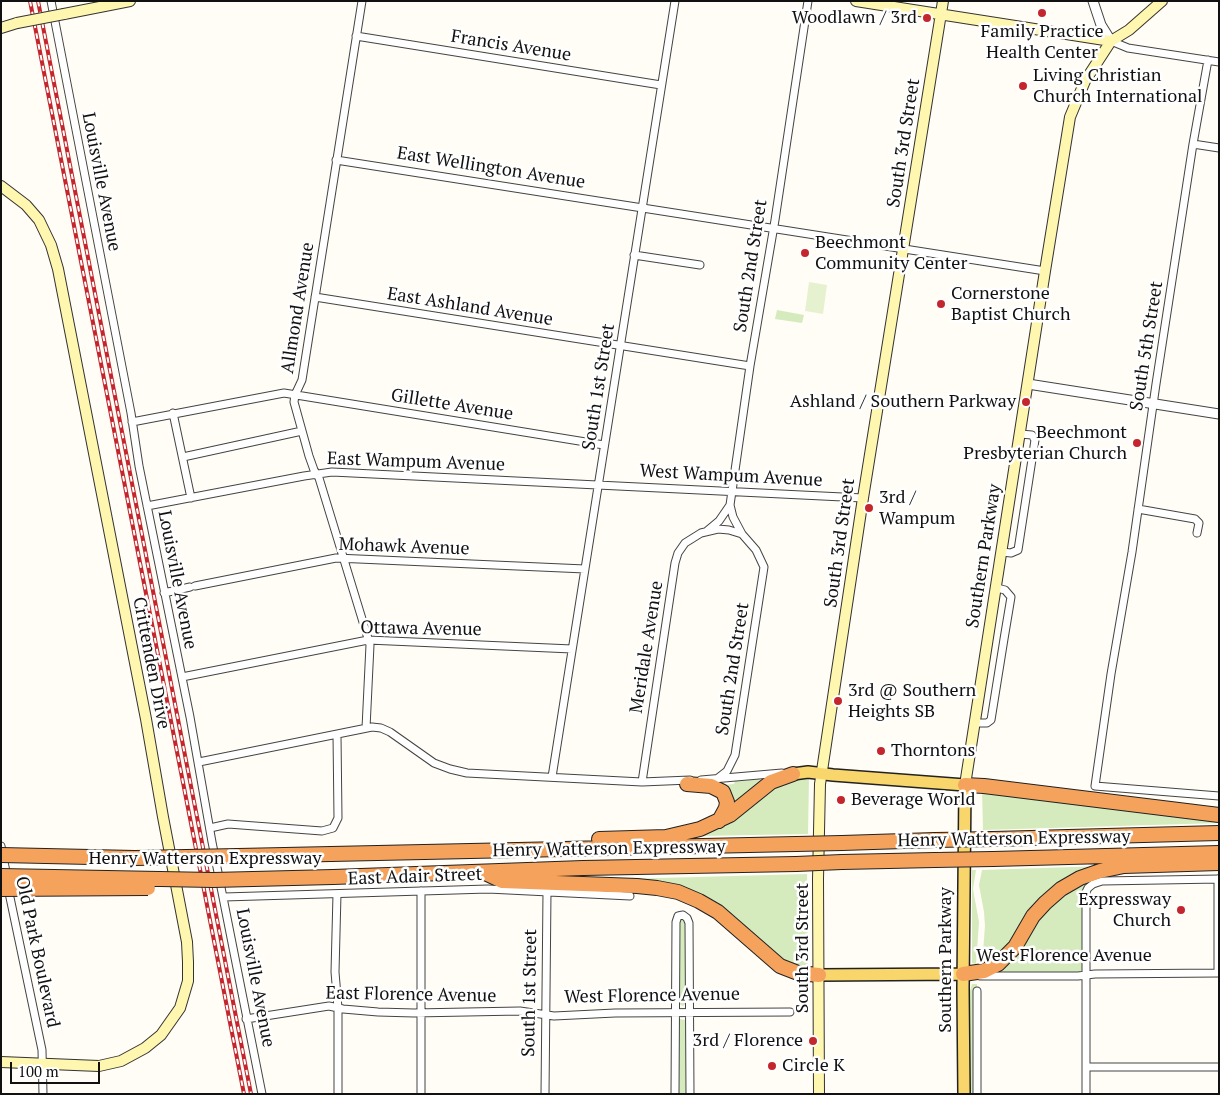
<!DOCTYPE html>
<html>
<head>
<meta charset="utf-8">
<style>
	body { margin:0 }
	#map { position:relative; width:1220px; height:1095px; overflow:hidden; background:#fffdf5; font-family:"PT Serif",serif }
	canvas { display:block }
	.frame { position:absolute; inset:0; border:2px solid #111; pointer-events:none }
	.scale { position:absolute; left:10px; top:1062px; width:90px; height:22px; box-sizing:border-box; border:2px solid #111; border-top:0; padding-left:6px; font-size:15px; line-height:18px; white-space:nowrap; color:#111; -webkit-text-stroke:4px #fff; paint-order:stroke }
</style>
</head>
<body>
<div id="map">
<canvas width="1220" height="1095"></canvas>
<div class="frame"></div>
<div class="scale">100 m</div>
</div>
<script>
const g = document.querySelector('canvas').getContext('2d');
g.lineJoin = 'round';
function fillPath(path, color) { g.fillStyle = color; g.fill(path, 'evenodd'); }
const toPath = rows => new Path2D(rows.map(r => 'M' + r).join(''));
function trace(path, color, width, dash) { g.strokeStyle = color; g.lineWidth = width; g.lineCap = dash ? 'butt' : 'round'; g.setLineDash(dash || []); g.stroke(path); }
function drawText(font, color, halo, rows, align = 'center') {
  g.font = font + ' "PT Serif",serif'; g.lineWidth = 5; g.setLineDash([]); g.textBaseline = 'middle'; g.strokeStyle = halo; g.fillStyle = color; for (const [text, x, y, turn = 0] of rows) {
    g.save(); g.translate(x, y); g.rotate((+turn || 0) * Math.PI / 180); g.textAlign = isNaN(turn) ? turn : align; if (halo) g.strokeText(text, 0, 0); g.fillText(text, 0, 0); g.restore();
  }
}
fillPath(toPath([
	[777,310,804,315,802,323,775,319],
	[809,777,808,834,698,836,697,838,688,838,766,791,792,778],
	[759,779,762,781,731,807,722,785,734,784,735,781],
	[982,790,1219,820,1219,823,983,830],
	[1105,866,1084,873,999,957,982,965,985,926,984,912,979,885,982,870],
	[972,870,976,870,973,889,979,922,976,964,972,963],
	[807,874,808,969,784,963,724,911,624,879],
	[1088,881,1083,891,1083,968,1081,972,994,974,1003,968,1018,954,1035,926,1051,906,1071,890],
	[683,918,685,921,686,994,686,1003,683,1006,679,1004,678,994,679,920],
	[972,984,977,984,977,989,973,990,973,1094,969,1094,969,994],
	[680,1019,685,1020,687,1022,688,1094,677,1094,677,1023]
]), '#d5ebbd');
fillPath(toPath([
	[809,282,827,285,823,314,805,311]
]), '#e6f2cf');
const minor = toPath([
	[51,1,131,413,139,466,190,717,212,842,262,1094],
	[362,1,302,380,295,395,294,402,309,456,314,470,319,478,370,645,366,728],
	[356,36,661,85],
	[1111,41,1128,48,1219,62],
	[1208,60,1193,144,1156,384,1132,552,1111,674,1095,786,1219,796],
	[1193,144,1219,148],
	[336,160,1045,271],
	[634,255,700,265],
	[315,297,750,366],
	[173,413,191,498],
	[132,422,284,393,604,445],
	[183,457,302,431],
	[147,506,304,476,332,472,863,498],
	[1138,509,1195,519,1199,523,1197,533],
	[707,531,719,521,730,505],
	[742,534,733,517,730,505,750,366,775,220,808,1],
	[1002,552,1011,553,1018,550,1035,440,1032,435,1020,434],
	[195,586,336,558,585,569],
	[164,593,190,587],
	[182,677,368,640,572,649],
	[975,723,987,723,991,720,1004,639,1011,597,1005,590,997,588],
	[199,762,372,727,381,728,390,732,434,763,450,769,467,773,642,782,690,780],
	[552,777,675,1],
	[701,780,782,773],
	[642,782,675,563,678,553,685,543,701,533,718,529,729,530,742,534,756,550,764,567,735,755,727,771,718,778],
	[210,828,228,824,322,831,333,828,338,818,337,735],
	[1,846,7,877],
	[1218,879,1218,973],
	[8,888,42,1050,43,1094],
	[337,894,335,972,338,1008,338,1094],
	[224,897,488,889,630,896],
	[980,976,1078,976,1095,974,1219,973],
	[246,1019,329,1006,343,1009,378,1012,414,1013,520,1011,554,1016,615,1013,790,1012],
	[1086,1067,1219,1067],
	[421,1094,421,891],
	[545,1094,547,892],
	[675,1094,676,922,678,916,683,915,687,918,689,923,690,1094],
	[977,1094,977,991],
	[1086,1094,1086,892,1088,888,1093,884,1102,881,1219,879]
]);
const tertiary = toPath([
	[1093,1,1101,25,1111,41],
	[1028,384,1219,414]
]);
const secondary = toPath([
	[856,1,1111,41],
	[64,14,130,1],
	[1,28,17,23],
	[1,186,26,205,39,220,51,245,58,269,146,719,163,817,187,942,188,962,188,981,180,1008,161,1035,145,1048,121,1061,99,1066,1,1062],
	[965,785,1045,271,1070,117,1085,81,1111,41,1129,30,1162,1],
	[819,1094,818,879,820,784,863,498,943,1]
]);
const primary = toPath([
	[793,774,808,772,833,775,965,785,963,988,964,1094],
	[819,975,963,974]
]);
const motorway = toPath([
	[687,784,711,786,723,792,727,802,726,808,719,821],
	[965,785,984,786,1219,815],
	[599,839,666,837,700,829,730,815,771,782,793,774],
	[993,839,1219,833],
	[842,843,935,840],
	[238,856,796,844],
	[993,859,1219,853],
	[842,862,935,860],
	[485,873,502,881,637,886,657,888,678,892,699,901,718,912,780,966,798,973,819,975],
	[333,877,583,868,796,864],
	[963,974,984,971,998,964,1015,947,1033,916,1045,903,1061,889,1080,878,1100,871,1124,866,1219,863]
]);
trace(minor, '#444', 9);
trace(tertiary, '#444', 11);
trace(secondary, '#333', 12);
trace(primary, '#222', 14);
trace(motorway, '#222', 16);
trace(minor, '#fff', 7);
trace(tertiary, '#fff', 9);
trace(secondary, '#fff6b0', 10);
trace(primary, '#f9d66b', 11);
trace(motorway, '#f5a25d', 14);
const rail = toPath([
	[30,1,244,1094],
	[38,1,251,1094]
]);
trace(rail, '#c4262e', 4);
trace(rail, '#fff', 2, [5.5]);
const secondaryBridge = toPath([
	[17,23,64,14]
]);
const motorwayBridge = toPath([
	[935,840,993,839],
	[796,844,842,843],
	[1,855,135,858,238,856],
	[935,860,993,859],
	[796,864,842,862],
	[1,876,213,880,333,877],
	[1,889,148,888]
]);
trace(secondaryBridge, '#333', 12, []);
trace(motorwayBridge, '#222', 16, []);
trace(secondaryBridge, '#fff6b0', 10);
trace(motorwayBridge, '#f5a25d', 14);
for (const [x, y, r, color] of [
	[1042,13,5,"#c4262e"],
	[927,18,5,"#c4262e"],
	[1023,86,5,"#c4262e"],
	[805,253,5,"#c4262e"],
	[941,304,5,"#c4262e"],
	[1026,402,5,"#c4262e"],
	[1137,443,5,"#c4262e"],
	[869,508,5,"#c4262e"],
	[838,701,5,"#c4262e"],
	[881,751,5,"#c4262e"],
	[841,800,5,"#c4262e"],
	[1181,910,5,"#c4262e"],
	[813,1041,5,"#c4262e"],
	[772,1066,5,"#c4262e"]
]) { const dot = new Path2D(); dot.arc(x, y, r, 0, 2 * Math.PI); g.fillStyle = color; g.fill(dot); trace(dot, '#fff', 2); }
drawText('18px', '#111', '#fff', [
	["Woodlawn / 3rd",917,18,"right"],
	["Family Practice",1042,32,"center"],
	["Health Center",1042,53,"center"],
	["Living Christian",1033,76],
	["Church International",1033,97],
	["Beechmont",815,243],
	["Community Center",815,264],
	["Cornerstone",951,294],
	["Baptist Church",951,315],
	["Ashland / Southern Parkway",1016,402,"right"],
	["Beechmont",1127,433,"right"],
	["Presbyterian Church",1127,454,"right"],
	["3rd /",879,498],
	["Wampum",879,519],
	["3rd @ Southern",848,691],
	["Heights SB",848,712],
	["Thorntons",891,751],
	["Beverage World",851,800],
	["Expressway",1171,900,"right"],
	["Church",1171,921,"right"],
	["3rd / Florence",803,1041,"right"],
	["Circle K",782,1066]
], 'left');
drawText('18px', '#111', '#fff', [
	["Francis Avenue",511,46,9],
	["South 3rd Street",904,143,-81],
	["East Wellington Avenue",491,168,9],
	["Louisville Avenue",101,182,79],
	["South 2nd Street",751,266,-81],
	["East Ashland Avenue",470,307,9],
	["Allmond Avenue",298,308,-81],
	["South 5th Street",1147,346,-81],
	["South 1st Street",599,387,-81],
	["Gillette Avenue",452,405,9],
	["East Wampum Avenue",416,462,2],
	["West Wampum Avenue",731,476,3],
	["South 3rd Street",840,543,-82],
	["Mohawk Avenue",404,547,2],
	["Southern Parkway",984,556,-81],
	["Louisville Avenue",177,580,79],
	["Ottawa Avenue",421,629,1],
	["Meridale Avenue",647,647,-81],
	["Crittenden Drive",151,663,79],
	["South 2nd Street",733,669,-81],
	["Henry Watterson Expressway",1014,839,-1],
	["Henry Watterson Expressway",609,849,-1],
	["Henry Watterson Expressway",205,859],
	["East Adair Street",415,877,-2],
	["South 3rd Street",803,948,-90],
	["Old Park Boulevard",37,952,78],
	["West Florence Avenue",1064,956],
	["Southern Parkway",946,960,-90],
	["Louisville Avenue",255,978,79],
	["South 1st Street",530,993,-89],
	["East Florence Avenue",411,995,1],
	["West Florence Avenue",652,996,-1]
]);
</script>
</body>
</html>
